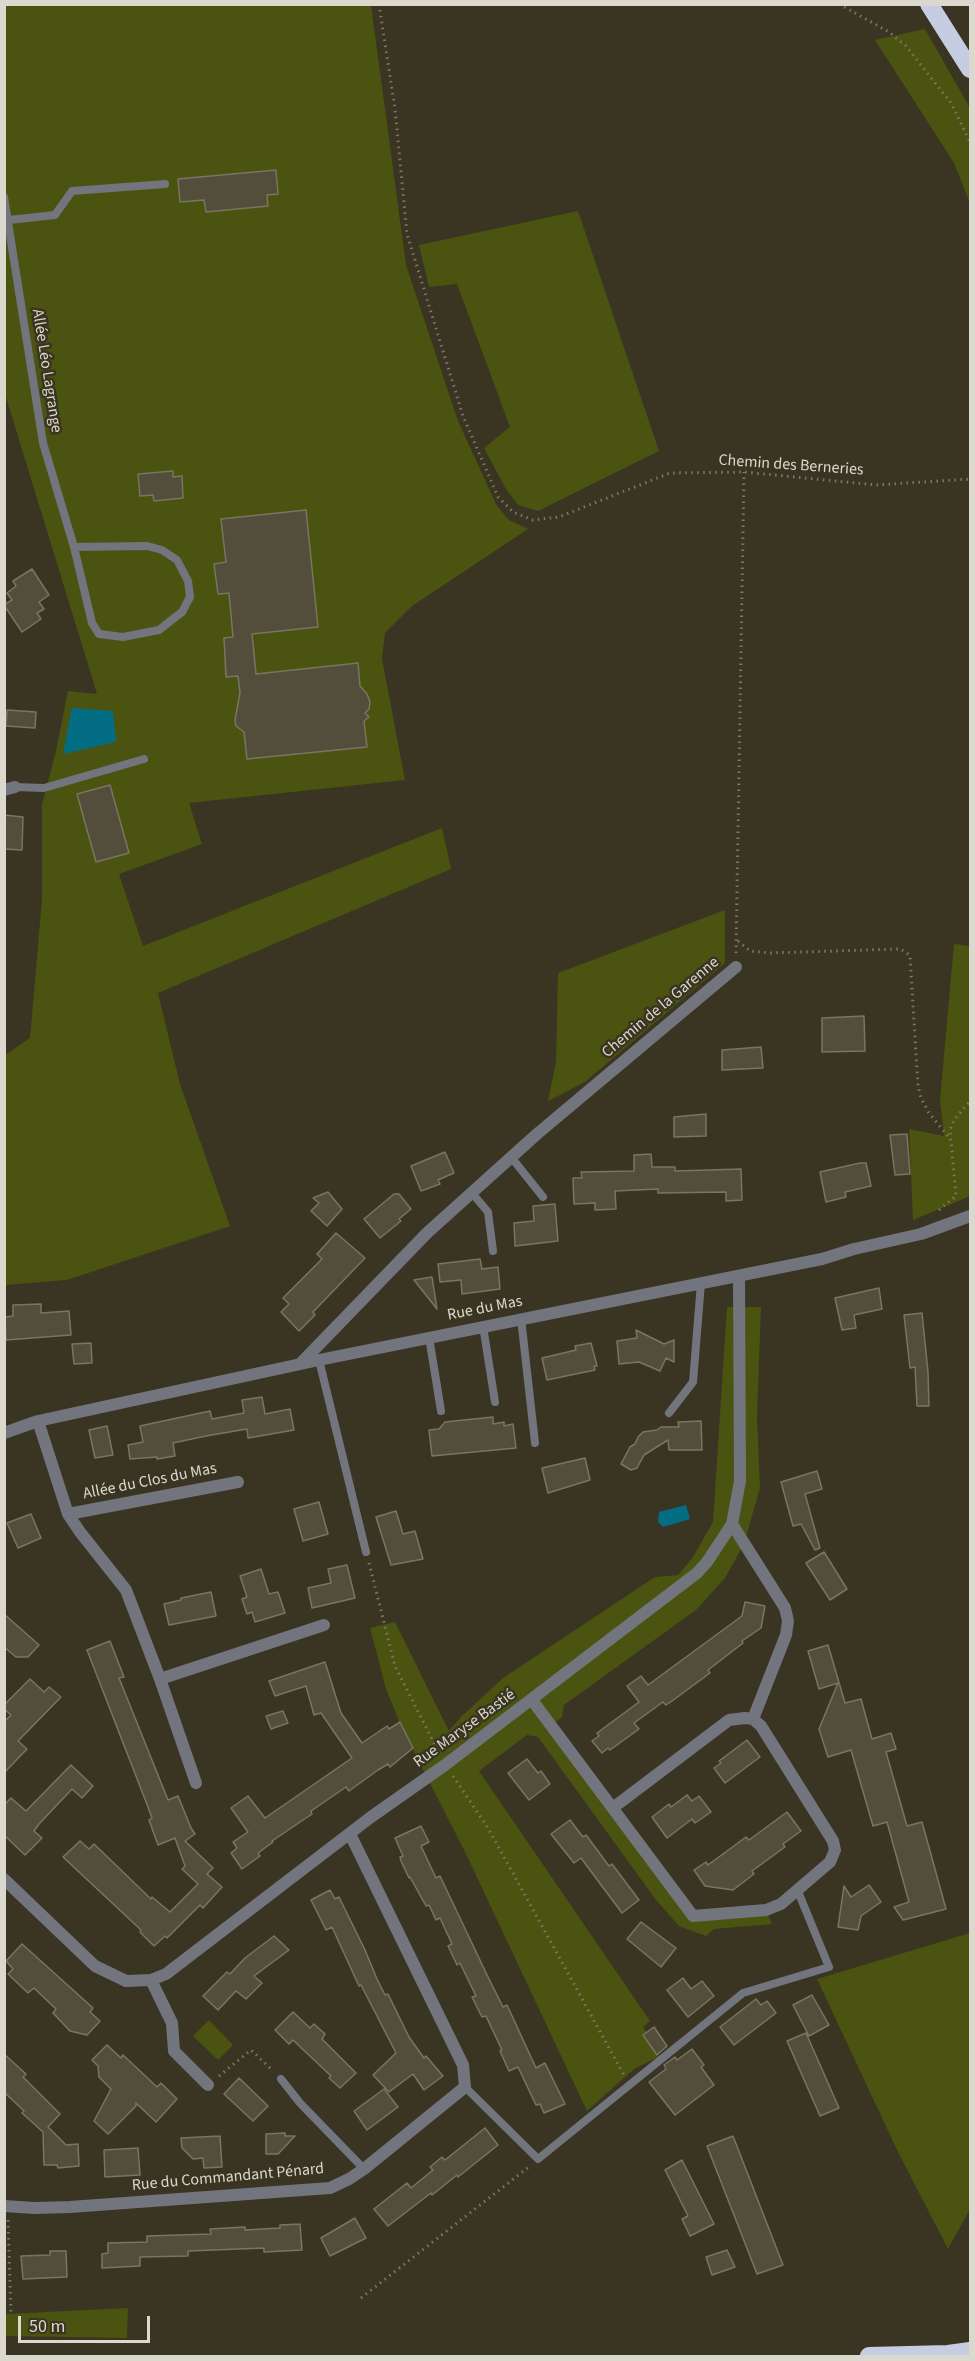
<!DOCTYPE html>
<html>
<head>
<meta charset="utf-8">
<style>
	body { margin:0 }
	#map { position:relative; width:975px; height:2361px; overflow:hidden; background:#393522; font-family:"Source Sans 3",sans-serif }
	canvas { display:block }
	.frame { position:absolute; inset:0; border:6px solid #dbd8cd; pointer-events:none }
	.scale { position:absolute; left:18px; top:2316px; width:132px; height:27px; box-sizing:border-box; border:3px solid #dbd8cd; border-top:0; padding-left:8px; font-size:18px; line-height:21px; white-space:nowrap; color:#dbd8cd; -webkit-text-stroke:4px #393522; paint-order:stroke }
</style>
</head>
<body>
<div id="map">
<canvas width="975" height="2361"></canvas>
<div class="frame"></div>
<div class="scale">50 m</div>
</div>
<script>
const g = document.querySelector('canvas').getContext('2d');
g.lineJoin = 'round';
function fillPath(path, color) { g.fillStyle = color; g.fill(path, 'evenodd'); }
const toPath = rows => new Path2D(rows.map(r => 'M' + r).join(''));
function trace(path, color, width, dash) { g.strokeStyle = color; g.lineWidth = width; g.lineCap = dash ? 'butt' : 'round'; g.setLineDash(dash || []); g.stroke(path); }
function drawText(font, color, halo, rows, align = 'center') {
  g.font = font + ' "Source Sans 3",sans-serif'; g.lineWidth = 5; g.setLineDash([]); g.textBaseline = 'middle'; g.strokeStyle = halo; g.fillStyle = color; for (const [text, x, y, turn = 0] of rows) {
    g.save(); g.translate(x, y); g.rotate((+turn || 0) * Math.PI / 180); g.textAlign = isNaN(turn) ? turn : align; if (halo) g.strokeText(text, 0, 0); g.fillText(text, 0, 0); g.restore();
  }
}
fillPath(toPath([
	[9,4,371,5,406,265,458,421,497,506,509,520,528,529,412,606,385,633,382,659,405,780,189,803,202,844,119,874,143,946,442,828,451,869,158,993,180,1084,230,1226,67,1280,5,1285,5,1055,30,1038,42,899,42,804,56,751,68,691,97,694,5,394,5,5],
	[925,29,970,108,970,203,954,163,875,40],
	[578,211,659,451,538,511,518,505,506,489,484,448,510,427,457,284,429,287,419,245],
	[725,910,725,963,585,1082,548,1101,556,1062,558,973],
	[954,944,970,946,970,1196,913,1220,909,1129,944,1136,940,1100],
	[727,1307,761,1307,757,1417,760,1488,744,1544,725,1578,696,1610,564,1705,562,1717,551,1726,693,1916,766,1910,772,1924,714,1929,706,1936,679,1926,656,1900,538,1737,527,1735,479,1771,650,2021,643,2027,647,2033,644,2035,658,2057,634,2069,587,2111,466,1854,401,1726,386,1689,370,1628,395,1622,449,1731,462,1716,503,1678,655,1577,678,1575,693,1557,713,1522],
	[970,1933,970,2209,948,2249,897,2150,817,1979],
	[209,2020,233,2045,218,2060,193,2036],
	[128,2308,127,2338,5,2336,5,2314]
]), '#4a530f');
fillPath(toPath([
	[72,708,113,711,116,742,63,754],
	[686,1505,690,1519,663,1527,658,1522,659,1512]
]), '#036e83');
const building = toPath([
	[276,170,278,194,267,195,268,206,206,212,204,200,180,202,178,179,276,170],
	[173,471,173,477,182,476,183,498,154,501,153,495,140,496,138,474,173,471],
	[306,510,318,627,252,634,256,674,358,663,360,686,367,694,370,702,369,709,365,713,369,717,364,721,367,747,247,759,244,732,236,726,235,720,240,693,238,676,226,677,224,638,233,637,229,593,218,594,214,564,226,562,221,519,306,510],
	[32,569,49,595,39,602,44,609,37,613,41,619,22,632,4,605,12,600,7,593,16,586,13,581,32,569],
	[7,710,36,712,35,728,6,726,7,710],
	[110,785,129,853,96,862,77,794,110,785],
	[4,815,23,817,22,850,4,849,4,815],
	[864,1016,865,1051,822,1052,822,1018,864,1016],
	[761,1047,763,1068,722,1070,722,1050,761,1047],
	[706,1114,706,1136,674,1137,674,1117,706,1114],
	[907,1134,910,1174,895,1175,890,1135,907,1134],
	[445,1152,454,1173,438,1180,440,1184,421,1191,411,1166,445,1152],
	[651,1154,652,1167,675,1167,675,1171,741,1169,742,1200,726,1201,726,1192,658,1193,658,1189,615,1191,616,1209,595,1210,595,1203,574,1204,573,1178,582,1178,581,1172,634,1171,634,1155,651,1154],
	[860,1163,866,1163,871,1186,845,1192,846,1197,826,1202,820,1172,860,1163],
	[328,1192,342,1209,327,1226,311,1211,319,1203,313,1198,328,1192],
	[394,1194,399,1194,411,1209,399,1219,401,1221,380,1238,364,1219,394,1194],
	[555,1204,558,1241,515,1246,514,1223,534,1221,533,1206,555,1204],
	[336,1233,365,1258,313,1312,315,1315,299,1331,281,1312,289,1304,283,1298,322,1259,317,1254,336,1233],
	[480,1259,482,1269,498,1267,500,1289,462,1294,461,1280,440,1282,438,1264,480,1259],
	[432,1277,437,1309,414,1280,432,1277],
	[879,1288,882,1309,854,1315,856,1328,842,1330,835,1298,879,1288],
	[41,1304,41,1313,69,1311,71,1335,6,1340,5,1317,13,1316,13,1305,41,1304],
	[922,1313,928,1372,929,1406,917,1406,915,1367,910,1368,904,1315,922,1313],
	[636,1330,664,1344,674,1340,674,1362,666,1358,660,1371,639,1362,619,1364,617,1341,637,1338,636,1330],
	[91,1343,92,1363,74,1364,72,1344,91,1343],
	[591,1343,597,1366,594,1366,595,1370,547,1380,542,1358,576,1350,575,1346,591,1343],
	[262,1397,265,1414,290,1409,294,1430,248,1438,247,1429,206,1436,173,1443,175,1456,157,1459,157,1457,130,1459,128,1445,143,1442,140,1426,210,1411,212,1419,244,1413,242,1400,262,1397],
	[493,1417,493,1424,504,1422,504,1426,513,1424,516,1448,432,1456,429,1430,439,1429,445,1422,493,1417],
	[701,1421,702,1450,669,1450,668,1440,644,1455,637,1468,631,1470,621,1464,630,1447,635,1444,638,1437,643,1432,657,1430,661,1427,679,1427,678,1422,701,1421],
	[107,1426,113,1455,95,1458,89,1430,107,1426],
	[585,1458,590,1480,548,1493,542,1468,585,1458],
	[817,1471,822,1489,805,1494,820,1548,815,1550,801,1524,793,1526,781,1482,817,1471],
	[319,1502,328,1534,303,1541,294,1509,319,1502],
	[396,1511,403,1534,415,1531,423,1559,391,1565,376,1517,396,1511],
	[31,1514,41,1538,18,1548,7,1523,31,1514],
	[824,1552,847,1589,830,1600,806,1563,824,1552],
	[347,1565,355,1598,312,1608,308,1588,331,1583,328,1569,347,1565],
	[261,1569,269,1594,278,1592,285,1613,255,1622,252,1612,247,1614,242,1599,247,1597,240,1576,261,1569],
	[211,1592,216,1616,169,1625,164,1604,181,1600,181,1598,211,1592],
	[745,1602,765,1606,761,1628,742,1641,743,1643,708,1670,710,1673,672,1701,666,1705,663,1702,634,1723,639,1729,610,1750,608,1748,602,1753,592,1741,599,1736,597,1733,639,1702,627,1686,641,1676,648,1685,742,1616,745,1602],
	[4,1614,39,1645,28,1657,16,1657,4,1647,4,1614],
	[110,1641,124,1677,119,1678,168,1800,178,1796,191,1828,195,1834,185,1841,213,1868,207,1874,222,1887,203,1908,200,1905,167,1938,165,1936,154,1946,140,1932,141,1930,63,1857,80,1841,89,1849,94,1844,151,1899,152,1897,170,1912,198,1884,182,1869,185,1866,175,1838,158,1845,149,1820,152,1818,148,1807,87,1650,110,1641],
	[828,1645,845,1703,861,1699,872,1739,891,1733,896,1749,886,1752,907,1826,922,1822,946,1909,903,1920,894,1907,909,1902,887,1822,873,1826,851,1750,828,1757,819,1729,838,1683,819,1689,808,1651,828,1645],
	[325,1662,341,1713,362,1743,387,1726,389,1729,400,1722,413,1748,390,1767,388,1764,378,1770,349,1791,346,1787,311,1811,312,1814,272,1841,273,1842,258,1853,260,1856,242,1869,231,1853,237,1848,233,1842,248,1832,231,1808,248,1796,265,1818,352,1758,321,1713,314,1715,306,1686,275,1696,269,1681,325,1662],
	[30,1679,44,1692,49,1687,61,1697,18,1741,27,1749,4,1773,4,1722,11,1715,4,1709,4,1705,30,1679],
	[283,1711,288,1723,271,1729,266,1716,283,1711],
	[747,1740,760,1757,725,1783,714,1768,721,1763,719,1761,747,1740],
	[527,1759,538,1773,541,1771,550,1784,529,1800,508,1773,527,1759],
	[71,1765,93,1786,82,1798,72,1789,39,1824,34,1831,42,1838,25,1855,4,1835,4,1805,11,1798,26,1811,71,1765],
	[687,1795,692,1801,699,1796,711,1812,695,1823,692,1819,667,1838,652,1817,669,1804,671,1807,687,1795],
	[787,1812,801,1831,783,1844,785,1847,752,1871,754,1874,733,1890,705,1886,694,1870,706,1862,708,1865,746,1837,749,1840,787,1812],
	[570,1820,583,1837,586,1835,609,1866,612,1864,639,1900,622,1913,581,1858,574,1863,551,1834,570,1820],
	[421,1826,429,1842,421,1846,436,1878,440,1876,488,1977,503,2007,507,2005,536,2068,545,2063,565,2104,544,2113,540,2104,536,2105,518,2067,509,2071,500,2051,502,2050,486,2016,482,2017,472,1997,476,1996,460,1963,457,1965,448,1946,452,1944,440,1918,436,1920,429,1905,426,1906,410,1877,409,1878,401,1861,400,1857,403,1856,395,1838,421,1826],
	[869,1885,881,1902,861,1916,858,1930,838,1927,844,1886,851,1897,869,1885],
	[330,1890,335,1899,339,1897,365,1950,377,1979,385,1995,388,1994,409,2037,424,2058,426,2056,443,2076,424,2090,413,2074,389,2092,373,2075,396,2053,361,1985,359,1986,332,1927,326,1930,311,1900,330,1890],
	[641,1922,676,1948,661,1967,627,1939,641,1922],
	[274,1936,289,1950,254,1976,262,1983,246,1999,236,1991,218,2010,203,1996,227,1972,230,1974,245,1958,274,1936],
	[22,1944,93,2008,90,2012,100,2021,87,2035,70,2031,53,2013,56,2009,34,1988,28,1993,8,1974,13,1969,6,1961,22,1944],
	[683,1978,691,1989,702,1981,714,1996,688,2017,667,1990,683,1978],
	[812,1995,829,2025,809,2036,793,2005,812,1995],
	[756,1999,761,2005,767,2001,776,2013,734,2045,720,2027,756,1999],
	[293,2012,310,2028,314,2024,325,2034,322,2039,356,2073,340,2088,329,2078,331,2076,293,2040,289,2044,275,2030,293,2012],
	[654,2027,667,2046,657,2055,643,2035,654,2027],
	[806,2033,839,2108,820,2116,787,2041,806,2033],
	[107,2045,121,2058,123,2055,157,2087,161,2083,177,2099,156,2122,136,2103,136,2106,108,2134,94,2121,111,2089,99,2077,98,2066,92,2060,107,2045],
	[692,2049,704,2065,701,2067,714,2085,675,2115,649,2082,666,2069,664,2065,675,2057,677,2060,692,2049],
	[4,2054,26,2074,23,2077,60,2114,48,2127,66,2145,78,2144,79,2166,58,2168,57,2165,44,2165,43,2132,22,2113,24,2111,4,2092,4,2054],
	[239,2078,268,2106,253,2121,224,2094,239,2078],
	[384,2089,398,2107,367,2130,354,2111,384,2089],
	[485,2128,498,2145,458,2177,457,2175,432,2195,431,2193,388,2226,374,2209,407,2183,411,2188,433,2170,430,2167,442,2157,445,2160,485,2128],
	[285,2133,285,2136,295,2136,278,2154,266,2154,266,2134,285,2133],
	[220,2136,222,2167,204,2168,203,2158,193,2159,182,2148,181,2138,220,2136],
	[733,2136,783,2265,757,2274,707,2146,733,2136],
	[138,2148,140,2175,105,2177,104,2150,138,2148],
	[682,2160,714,2224,690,2236,682,2219,688,2216,665,2170,682,2160],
	[355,2218,366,2238,330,2256,321,2238,355,2218],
	[300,2224,302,2250,264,2252,264,2248,188,2251,188,2256,140,2257,140,2266,102,2268,102,2254,108,2253,108,2243,147,2242,147,2236,211,2234,210,2229,245,2227,245,2230,280,2228,280,2225,300,2224],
	[727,2250,735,2267,712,2275,706,2257,727,2250],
	[50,2251,66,2251,67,2277,23,2279,21,2256,50,2255,50,2251]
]);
fillPath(building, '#534e3b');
trace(building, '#7a7561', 1.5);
trace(toPath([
	[13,4,13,7],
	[379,4,395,109,407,234,463,416,498,497,513,512,533,520,559,517,670,473,744,472,876,485,970,479],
	[839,4,889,32,906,46,951,103,970,142],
	[738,941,750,951,770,953,900,949,906,952,910,956,918,1086,921,1098,929,1113,951,1140],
	[736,953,744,472],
	[939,1210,956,1196,950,1130,954,1120,970,1101],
	[369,1563,395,1666,439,1753],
	[453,1776,488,1828,624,2075],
	[219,2076,251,2050,273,2071],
	[8,2220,11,2314],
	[361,2298,530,2166]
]), '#7c7869', 3, [1.5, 4.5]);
trace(toPath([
	[4,197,43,443,74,547,92,623,99,634,123,637,159,630,182,612,190,597,188,581,177,560,162,550,147,546,74,547],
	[9,220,55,215,72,191,165,184],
	[15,787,44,788,144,759],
	[511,1157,543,1197],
	[472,1193,488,1212,493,1251],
	[521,1318,535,1443],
	[483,1326,495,1402],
	[429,1337,441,1411],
	[319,1360,366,1552],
	[669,1413,693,1382,701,1283],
	[281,2079,300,2103,364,2169],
	[465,2087,538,2159,743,1993,829,1967,797,1889]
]), '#72757e', 8);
trace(toPath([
	[4,790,15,787],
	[301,1363,427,1233,537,1134,736,967],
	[38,1421,68,1514,80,1532,126,1590,160,1679,196,1783],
	[4,1433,38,1421,319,1360,822,1259,854,1249,921,1234,970,1216],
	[68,1514,238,1482],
	[732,1524,785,1608,788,1621,786,1635,753,1719],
	[160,1679,324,1625],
	[532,1700,693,1916,766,1910,781,1904,830,1862,835,1850,833,1841,761,1726,753,1719,745,1718,729,1720,614,1807],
	[4,1879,95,1966,126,1981,151,1980,166,1974,371,1817,445,1765,697,1573,707,1562,732,1524,740,1481,739,1276],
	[151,1980,172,2023,174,2051,208,2085],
	[4,2206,34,2208,70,2207,330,2188,349,2179,364,2169,465,2087,463,2065,350,1834]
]), '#72757e', 12);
trace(toPath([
	[929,4,970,69],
	[869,2356,948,2354,970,2351]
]), '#c6cde3', 18);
drawText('16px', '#dbd8cd', '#393522', [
	["Allée Léo Lagrange",46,371,81],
	["Chemin des Berneries",791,466,4],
	["Chemin de la Garenne",661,1008,-40],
	["Rue du Mas",485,1309,-11],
	["Allée du Clos du Mas",150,1482,-11],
	["Rue Maryse Bastié",465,1729,-36],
	["Rue du Commandant Pénard",228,2178,-5]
]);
</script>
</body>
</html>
